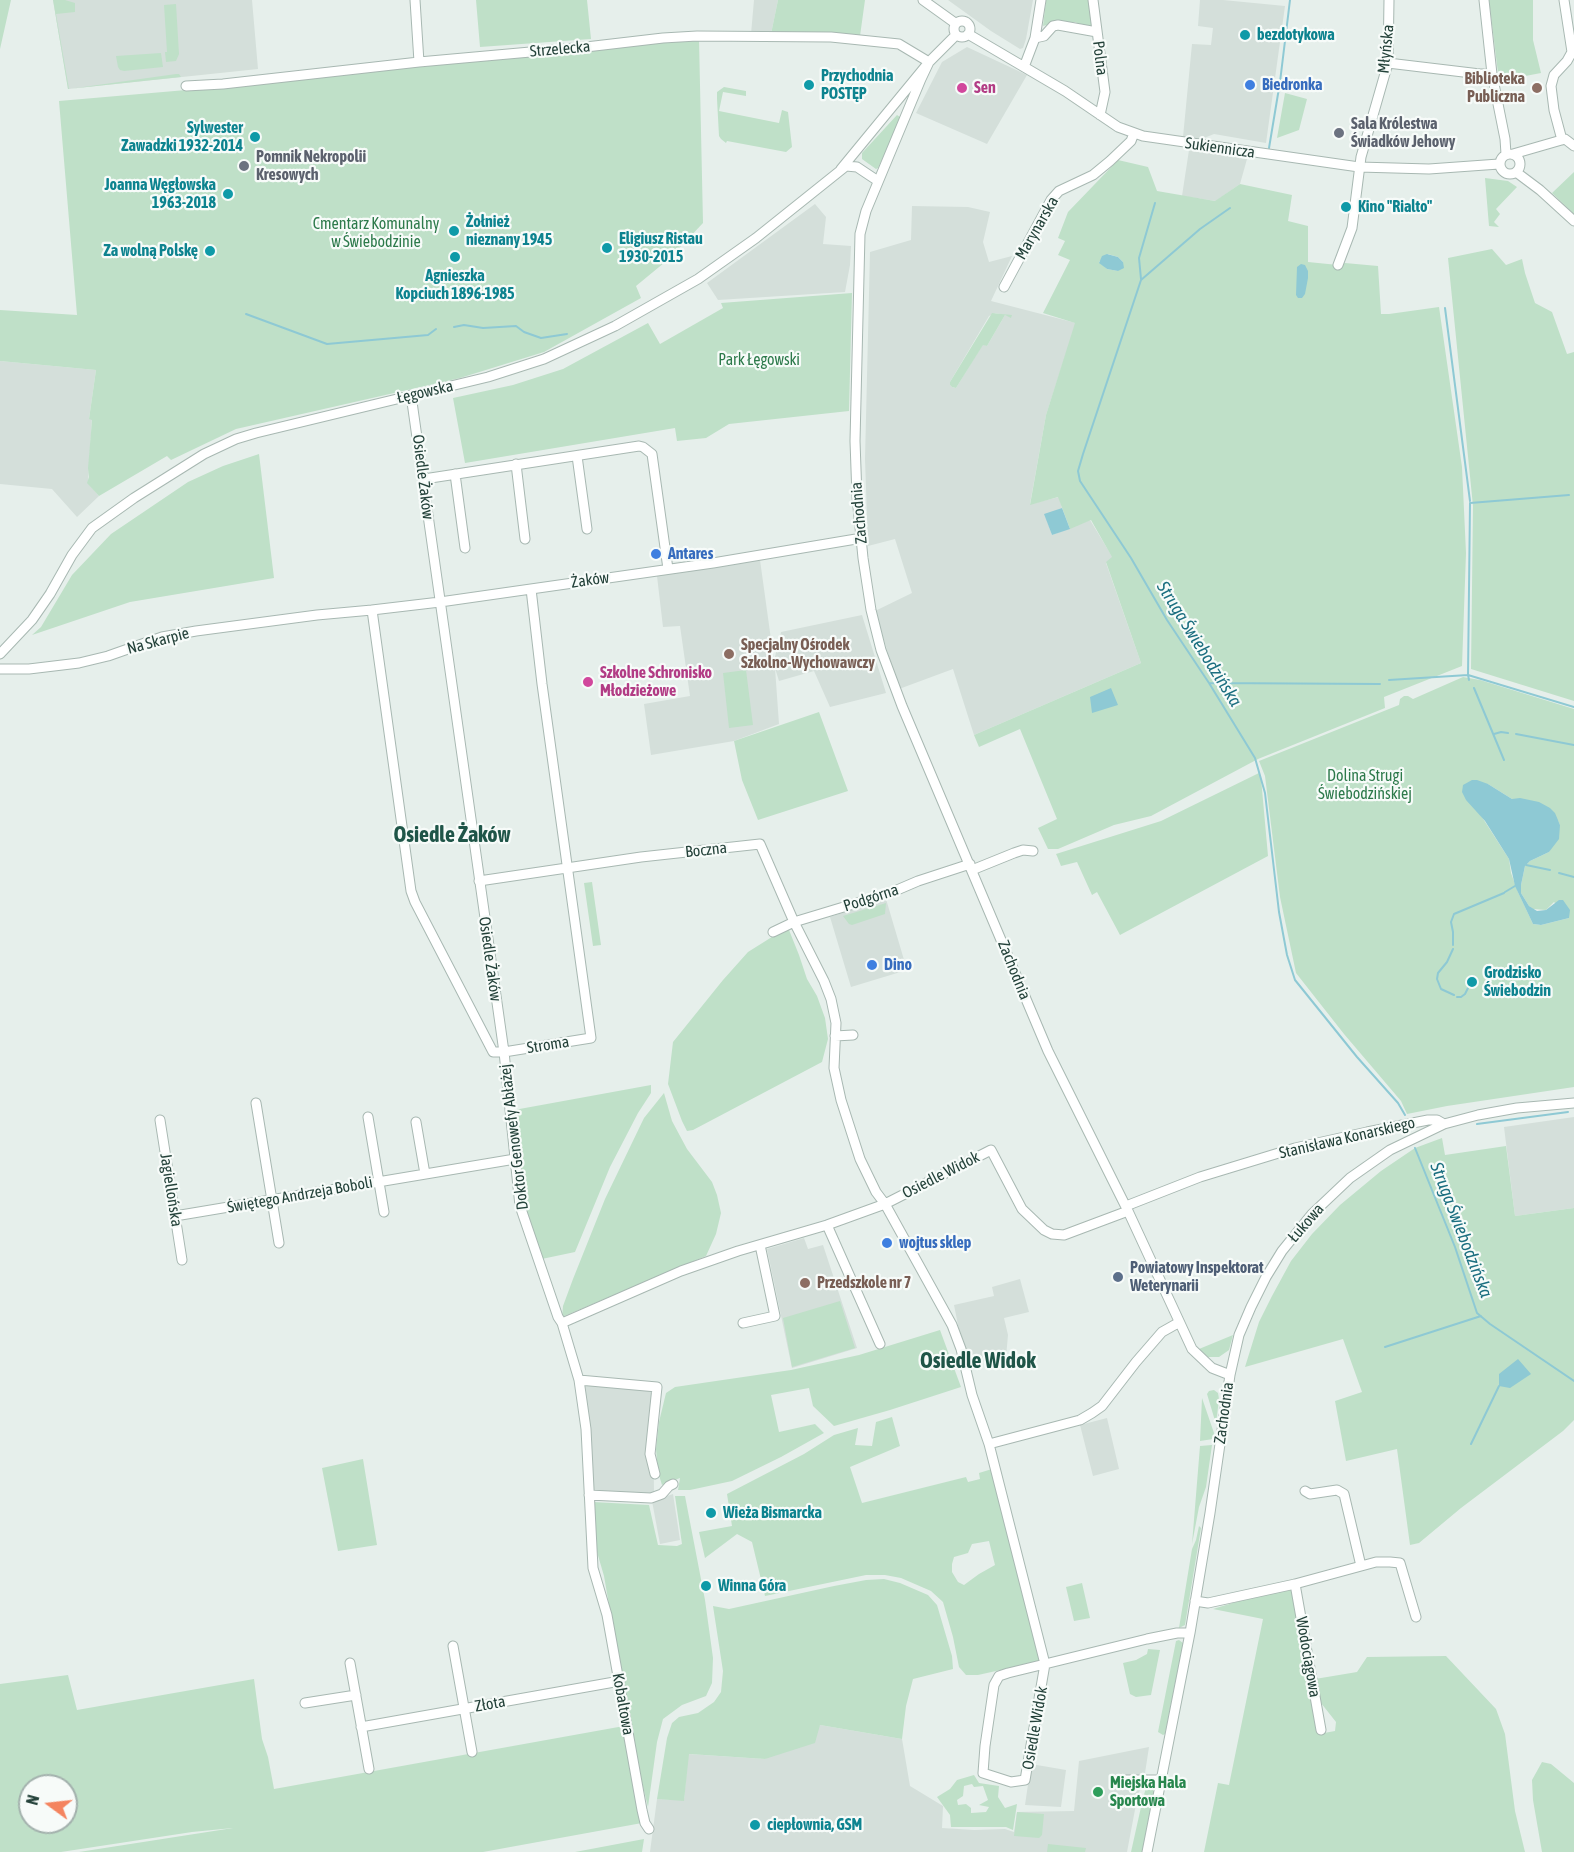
<!DOCTYPE html>
<html>
<head>
<meta charset="utf-8">
<style>
	body { margin:0 }
	#map { position:relative; width:1574px; height:1852px; overflow:hidden; background:#e6efeb; font-family:"Asap Condensed",sans-serif }
	canvas { display:block }
	.north { position:absolute; left:18px; top:1774px; width:60px; height:60px; box-sizing:border-box; background:#f7fbf9; border:2px solid #a3b1ad; border-radius:50%; rotate:285deg; font-size:16px; font-weight:700; line-height:24px; text-align:center; color:#24423a }
	.north::after { content:''; display:block; margin:auto; width:21px; height:27px; background:#f4845f; clip-path:polygon(50% 0,100% 100%,50% 72%,0 100%) }
</style>
</head>
<body>
<div id="map">
<canvas width="1574" height="1852"></canvas>
<div class="north">N</div>
</div>
<script>
const g = document.querySelector('canvas').getContext('2d');
g.lineJoin = 'round';
function fillPath(path, color) { g.fillStyle = color; g.fill(path, 'evenodd'); }
const toPath = rows => new Path2D(rows.map(r => 'M' + r).join(''));
function trace(path, color, width, dash) { g.strokeStyle = color; g.lineWidth = width; g.lineCap = dash ? 'butt' : 'round'; g.setLineDash(dash || []); g.stroke(path); }
function drawText(font, color, halo, rows, align = 'center') {
  g.font = font + ' "Asap Condensed",sans-serif'; g.lineWidth = 4.5; g.setLineDash([]); g.textBaseline = 'middle'; g.strokeStyle = halo; g.fillStyle = color; for (const [text, x, y, turn = 0] of rows) {
    g.save(); g.translate(x, y); g.rotate((+turn || 0) * Math.PI / 180); g.textAlign = isNaN(turn) ? turn : align; if (halo) g.strokeText(text, 0, 0); g.fillText(text, 0, 0); g.restore();
  }
}
fillPath(toPath([
	[53,0,252,0,258,69,68,89],
	[754,0,778,0,771,34,751,34],
	[948,0,1033,0,1026,39,1023,48,1020,49,991,31],
	[1200,0,1223,0,1285,6,1266,143,1214,134,1199,140,1183,137,1192,44,1211,45,1213,28,1198,26],
	[967,47,1027,75,987,144,916,113,942,62],
	[1189,150,1247,159,1240,184,1216,201,1182,196],
	[815,204,826,217,823,244,851,246,850,265,845,292,718,300,707,283],
	[912,206,968,207,990,212,983,242,989,262,1012,256,991,301,1076,323,1046,415,1030,504,1059,497,1062,508,1045,515,1052,535,1090,520,1113,558,1106,563,1141,663,974,735,953,669,899,689,875,611,912,593,895,539,868,546,865,459,870,252,911,240],
	[995,313,1012,316,1005,315,987,346,983,344,956,388,952,387,950,385,950,382,989,316],
	[0,361,96,370,89,419,92,419,88,483,99,496,77,517,52,489,0,484],
	[760,560,774,661,781,632,862,615,886,693,830,707,814,671,779,681,775,668,779,724,734,741,651,755,644,704,690,696,680,626,663,627,657,576],
	[886,899,907,970,851,987,830,917],
	[1574,1117,1574,1208,1515,1216,1504,1127],
	[804,1238,808,1249,823,1245,857,1348,792,1368,767,1249],
	[1020,1279,1029,1312,1004,1318,1008,1335,1006,1357,966,1365,954,1305,994,1296,992,1287],
	[585,1383,653,1389,654,1495,591,1491],
	[1107,1418,1119,1469,1093,1476,1080,1425],
	[673,1494,680,1540,660,1544,652,1501],
	[820,1725,902,1739,910,1786,943,1806,942,1828,974,1830,1005,1829,1014,1832,1017,1812,1074,1811,1079,1761,1149,1747,1145,1773,1137,1799,1127,1852,650,1852,657,1799,684,1800,688,1754,765,1759],
	[1031,1764,1066,1770,1061,1807,1025,1805]
]), '#d4dfda');
fillPath(toPath([
	[0,0,11,0,0,49],
	[53,0,65,0,75,3,75,12,56,14,69,89,176,74,179,74,181,77,68,89],
	[476,0,587,0,591,39,480,47],
	[778,0,865,0,860,36,830,32,771,34],
	[1046,0,1090,0,1092,29,1075,22,1058,22,1043,26],
	[1489,0,1533,0,1533,40,1541,73,1499,81],
	[176,4,179,54,176,61,166,62,165,52,167,52,164,5],
	[699,39,703,223,670,258,636,286,641,298,544,352,460,378,236,429,171,460,167,456,99,496,87,483,89,477,88,468,92,420,89,419,96,370,0,361,0,310,77,315,59,101,267,83,483,59],
	[161,53,163,67,124,71,120,70,118,67,116,56],
	[724,87,746,91,746,96,723,92,719,111,779,123,782,110,788,112,792,147,786,152,727,141,726,143,721,139,719,136,717,99,717,92],
	[1285,93,1307,99,1299,130,1277,138],
	[897,115,900,117,900,120,878,168,876,169,862,159,862,153],
	[1118,160,1148,167,1157,191,1215,201,1240,184,1292,195,1288,221,1308,226,1308,262,1338,265,1345,263,1378,266,1381,314,1389,314,1439,307,1462,467,1466,553,1462,666,1384,697,1385,708,1258,759,1151,816,1114,825,1058,849,1048,849,1038,828,1057,819,1020,729,979,747,974,735,1141,663,1106,562,1112,557,1091,520,1070,529,1058,497,1030,505,1046,415,1075,323,1043,313,1070,260,1058,255,1065,241,1058,238,1068,212],
	[1108,254,1118,257,1123,262,1118,271,1107,269,1099,262],
	[1574,172,1574,214,1552,193],
	[1485,178,1508,181,1517,187,1496,209,1500,214,1494,222,1499,227,1489,226],
	[1492,249,1506,265,1522,259,1525,273,1535,303,1552,312,1567,354,1574,352,1574,701,1471,669,1473,506,1448,258],
	[852,293,849,411,729,424,706,438,677,441,675,428,465,463,453,398,513,385,563,369,648,323,660,344,723,308,721,303],
	[992,313,1012,315,1011,318,1005,315,987,346,983,345,956,388,952,387,950,385,950,382],
	[259,454,274,578,130,602,32,635,41,627,72,575,111,534,188,482,223,466],
	[746,670,753,725,729,728,723,673],
	[1463,677,1480,680,1574,709,1574,1087,1447,1106,1407,1114,1401,1101,1344,1034,1296,973,1280,897,1265,776,1259,761,1399,705,1400,699,1404,696,1408,696,1413,699],
	[1488,784,1512,799,1523,800,1558,821,1560,825,1549,852,1530,861,1525,866,1521,885,1521,893,1529,906,1533,909,1546,910,1554,902,1569,918,1541,925,1533,924,1518,892,1511,873,1509,859,1480,814],
	[819,712,848,791,758,820,742,780,734,741],
	[1259,773,1261,778,1268,856,1120,935,1097,892,1092,895,1077,862,1061,866,1057,856,1056,854,1161,821],
	[592,882,601,945,593,946,584,883],
	[886,903,885,914,852,925,849,924,843,916],
	[783,930,789,930,799,955,807,979,817,996,825,1018,828,1039,822,1062,693,1130,687,1131,682,1121,668,1084,673,1042,723,980,748,952],
	[651,1085,651,1093,638,1113,610,1167,575,1252,537,1260,516,1206,514,1110],
	[664,1093,672,1121,687,1149,712,1182,717,1195,721,1213,716,1234,706,1256,562,1317,563,1306,573,1279,605,1199,644,1118],
	[1442,1138,1445,1155,1506,1146,1515,1216,1574,1208,1574,1420,1563,1431,1461,1508,1419,1543,1410,1545,1397,1449,1346,1461,1335,1401,1362,1392,1343,1339,1245,1367,1259,1322,1272,1296,1291,1261,1312,1234,1340,1205,1381,1171,1415,1148],
	[840,1301,855,1348,792,1367,783,1318],
	[940,1330,961,1387,890,1410,834,1426,813,1406,809,1388,771,1395,779,1432,815,1424,824,1433,781,1457,732,1481,690,1490,678,1490,680,1478,662,1485,658,1472,656,1449,659,1422,666,1393,675,1387,791,1370,859,1355],
	[1233,1335,1229,1350,1219,1357,1208,1357,1199,1349],
	[1214,1390,1218,1393,1219,1399,1216,1424,1207,1394,1209,1391],
	[1202,1398,1214,1433,1213,1439,1200,1441],
	[892,1417,900,1446,850,1467,862,1503,966,1477,968,1482,980,1479,979,1473,992,1469,1041,1661,978,1675,966,1675,959,1667,953,1637,943,1602,931,1591,901,1578,885,1575,866,1575,765,1596,752,1542,737,1534,705,1558,699,1532,732,1526,727,1494,804,1454,834,1435,858,1428,855,1445,872,1446,876,1422],
	[989,1541,995,1565,979,1574,964,1585,958,1582,952,1572,952,1564,954,1557,968,1553,972,1544],
	[1212,1445,1206,1487,1199,1507,1192,1544,1200,1446],
	[363,1459,377,1545,338,1551,322,1468],
	[675,1496,685,1496,705,1600,713,1658,712,1683,706,1696,682,1705,663,1719,657,1742,648,1807,635,1754,604,1576,597,1552,593,1502,649,1505,658,1545,677,1546,682,1544],
	[1199,1526,1201,1528,1185,1625,1179,1628,1192,1549,1196,1540],
	[884,1579,900,1583,928,1595,937,1605,952,1656,953,1669,913,1679,906,1706,902,1739,820,1725,815,1743,765,1759,689,1754,684,1801,657,1799,667,1738,672,1723,679,1717,698,1713,714,1702,721,1692,723,1671,713,1606,729,1609,834,1586,866,1580],
	[1082,1583,1090,1618,1074,1621,1066,1587],
	[1285,1587,1292,1590,1324,1733,1335,1731,1336,1722,1321,1703,1316,1689,1315,1679,1357,1672,1367,1657,1446,1656,1496,1709,1505,1734,1515,1811,1525,1852,1204,1852,1218,1783,1229,1785,1263,1619,1213,1609],
	[1179,1640,1183,1643,1165,1734,1163,1735,1158,1732,1176,1641],
	[1148,1649,1160,1650,1151,1695,1136,1697,1130,1694,1123,1663,1136,1660,1147,1654],
	[68,1675,77,1710,254,1679,262,1739,268,1757,274,1789,624,1726,642,1823,483,1852,79,1852,233,1828,192,1832,61,1852,0,1852,0,1684],
	[30,1786,66,1786,66,1822,30,1822],
	[1542,1762,1551,1764,1574,1783,1574,1852,1542,1852,1533,1800,1532,1780],
	[974,1775,979,1783,999,1786,998,1797,1005,1808,1017,1804,1013,1830,1006,1827,951,1827,950,1815,937,1797,950,1789,957,1780],
	[972,1784,974,1787,983,1786,988,1800,979,1805,989,1807,986,1812,971,1813,971,1808,966,1804,958,1805,957,1800,963,1796,964,1786],
	[1149,1786,1154,1791,1142,1852,1131,1852,1143,1798,1146,1788],
	[1017,1812,1044,1814,1042,1835,1039,1838,1014,1836],
	[644,1839,642,1852,575,1852],
	[1048,1844,1086,1848,1085,1852,1047,1852]
]), '#bfe0c8');
fillPath(toPath([
	[1107,254,1118,257,1123,262,1124,268,1118,271,1107,269,1099,263,1102,256],
	[1301,264,1305,265,1308,271,1308,278,1305,294,1302,298,1298,298,1296,295,1297,267],
	[1062,508,1070,529,1052,535,1044,514],
	[1111,688,1118,705,1092,713,1090,697],
	[1472,780,1477,780,1488,784,1512,799,1520,798,1539,802,1550,808,1555,813,1560,825,1559,839,1549,852,1530,861,1525,866,1521,885,1521,893,1529,906,1537,911,1546,910,1559,900,1563,900,1570,910,1569,918,1541,925,1533,924,1515,886,1509,859,1485,821,1466,800,1462,792,1463,785],
	[1518,1359,1531,1374,1510,1388,1499,1386,1499,1374]
]), '#8ec9d4');
trace(toPath([
	[1269,148,1280,82,1290,0],
	[1230,208,1200,229,1141,280,1083,454,1078,471,1080,481,1131,558,1167,620,1209,683,1255,758,1265,793,1279,912,1287,955,1295,980,1357,1057,1398,1103,1405,1115],
	[1141,279,1139,258,1155,203],
	[1445,308,1470,501],
	[246,314,327,344,428,335,436,329],
	[454,327,464,325,483,328,516,326,524,332,541,338,567,334],
	[1389,680,1468,675,1574,707],
	[1469,680,1468,675,1470,503,1569,495],
	[1209,683,1380,684],
	[1474,688,1504,760],
	[1494,734,1501,732,1508,733],
	[1516,734,1574,745],
	[1526,865,1550,870],
	[1559,873,1574,877],
	[1505,892,1515,886],
	[1453,945,1453,932,1451,922,1454,914,1504,893],
	[1453,949,1447,962,1438,973,1437,979,1441,989,1454,995],
	[1457,997,1461,997,1465,994,1468,988],
	[1477,1124,1568,1112],
	[1415,1148,1455,1247,1477,1313,1490,1324,1574,1381],
	[1385,1347,1481,1316],
	[1471,1444,1499,1386]
]), '#8ec9d4', 2);
const minor = toPath([
	[415,0,419,62],
	[923,0,955,23],
	[1093,0,1105,92,1100,115],
	[1484,0,1492,74,1505,139,1506,154],
	'954 29a8 8 0 1 1 16 0a8 8 0 1 1-16 0Z',
	[968,34,1065,91,1118,127,1143,136,1359,167,1429,169,1499,164],
	[956,35,929,62,921,79,866,211,860,234,855,441,857,497,863,558,871,610,881,650,902,706,1048,1051,1128,1211,1192,1349,1212,1368,1230,1375],
	[1035,38,1044,36,1053,26,1058,25,1097,32],
	[1388,63,1480,74,1492,74],
	[1024,67,1035,38,1041,0],
	[186,86,223,84,419,62,586,47,663,38,697,36,831,37,899,44,929,62,841,169],
	[1562,140,1554,110,1551,86,1554,75,1567,61,1572,52,1564,0],
	'1500 164a10 10 0 1 1 20 0a10 10 0 1 1-20 0Z',
	[1513,154,1565,139,1574,146],
	[1516,172,1540,190,1574,221],
	[1338,265,1352,228,1361,157,1388,63,1389,0],
	[1004,287,1051,200,1059,191,1093,175,1110,161,1131,141,1134,133],
	[411,395,504,1052,520,1206,558,1317,562,1323],
	[577,456,587,529],
	[516,464,525,539],
	[455,474,465,548],
	[424,479,639,446,643,447,652,454,668,569],
	[372,610,411,891,415,902,493,1052,504,1052,591,1038,542,684,531,589],
	[0,654,32,620,50,594,72,555,92,528,134,498,204,454,236,439,256,433,488,377,544,359,615,326,698,279,756,238,846,166,857,167,878,181],
	[0,669,29,669,79,663,108,656,162,637,196,631,317,615,372,610,440,602,713,563,862,538],
	[972,870,1014,853,1023,850,1033,851],
	[479,881,641,857,760,844,794,922,824,981,831,999,836,1023,834,1068,841,1100,860,1159,876,1192,885,1204,952,1325,961,1349,972,1395,989,1444,1080,1420,1092,1413,1102,1406,1136,1362,1162,1332,1178,1323],
	[773,932,794,922,890,893,918,881,970,864],
	[835,1036,853,1035],
	[256,1103,279,1243],
	[368,1117,384,1212],
	[160,1120,182,1260],
	[416,1122,425,1174],
	[1126,1206,1200,1177,1295,1148,1367,1132,1428,1120,1437,1120,1444,1124],
	[175,1216,515,1159],
	[827,1225,880,1344],
	[743,1323,775,1316,760,1245],
	[579,1380,657,1387,650,1454,655,1474],
	[989,1444,1045,1664,1025,1780,1011,1782,983,1773,985,1746,994,1685,999,1676,1008,1673,1045,1664,1147,1639,1177,1633,1190,1633],
	[1305,1491,1310,1494,1337,1490,1344,1494,1361,1566],
	[589,1495,651,1498,662,1494,669,1486,673,1484],
	[1295,1584,1321,1730],
	[1195,1601,1208,1603,1295,1584,1376,1562,1390,1562,1400,1563,1416,1617],
	[453,1646,472,1752],
	[350,1663,369,1769],
	[305,1703,356,1695],
	[361,1727,620,1681],
	[1126,1780,1161,1780],
	[649,1829,645,1823,642,1810,607,1615,593,1568,586,1429,579,1380,562,1323,681,1271,738,1251,827,1225,885,1204,991,1150,1022,1209,1044,1230,1052,1234,1064,1235,1128,1211],
	[1147,1852,1190,1633,1210,1513,1230,1375,1239,1335,1251,1307,1266,1277,1282,1251,1312,1214,1350,1178,1390,1150,1444,1124,1478,1115,1517,1108,1574,1103]
]);
trace(minor, '#a8b8b2', 11);
trace(minor, '#fff', 9);
for (const [x, y, r, color] of [
	[1245,35,6,"#0f9aa8"],
	[809,85,6,"#0f9aa8"],
	[1250,85,6,"#3f7fe0"],
	[962,88,6,"#d1479c"],
	[1537,88,6,"#8d6e63"],
	[1339,133,6,"#6b7280"],
	[255,137,6,"#0f9aa8"],
	[244,166,6,"#6b7280"],
	[228,194,6,"#0f9aa8"],
	[1346,207,6,"#0f9aa8"],
	[454,231,6,"#0f9aa8"],
	[607,248,6,"#0f9aa8"],
	[210,251,6,"#0f9aa8"],
	[455,257,6,"#0f9aa8"],
	[656,554,6,"#3f7fe0"],
	[729,654,6,"#8d6e63"],
	[588,682,6,"#d1479c"],
	[872,965,6,"#3f7fe0"],
	[1472,982,6,"#0f9aa8"],
	[887,1243,6,"#3f7fe0"],
	[1118,1277,6,"#5c6f8a"],
	[805,1283,6,"#8d6e63"],
	[711,1513,6,"#0f9aa8"],
	[706,1586,6,"#0f9aa8"],
	[1098,1792,6,"#2e9e5b"],
	[755,1825,6,"#0f9aa8"]
]) { const dot = new Path2D(); dot.arc(x, y, r, 0, 2 * Math.PI); g.fillStyle = color; g.fill(dot); trace(dot, '#f7fbf9', 2); }
drawText('bold 16px', '#0d838f', '#f7fbf9', [
	["bezdotykowa",1257,35],
	["Przychodnia",821,76],
	["POSTĘP",821,94],
	["Sylwester",243,128,"right"],
	["Zawadzki 1932-2014",243,146,"right"],
	["Joanna Węgłowska",216,185,"right"],
	["1963-2018",216,203,"right"],
	["Kino \"Rialto\"",1358,207],
	["Żołnież",466,222],
	["nieznany 1945",466,240],
	["Eligiusz Ristau",619,239],
	["1930-2015",619,257],
	["Za wolną Polskę",198,251,"right"],
	["Agnieszka",455,276,"center"],
	["Kopciuch 1896-1985",455,294,"center"],
	["Grodzisko",1484,973],
	["Świebodzin",1484,991],
	["Wieża Bismarcka",723,1513],
	["Winna Góra",718,1586],
	["ciepłownia, GSM",767,1825]
], 'left');
drawText('16px', '#24423a', '#f7fbf9', [
	["Strzelecka",560,49,-5],
	["Młyńska",1386,49,-84],
	["Polna",1100,58,83],
	["Sukiennicza",1220,148,8],
	["Marynarska",1037,228,-60],
	["Łęgowska",425,392,-13],
	["Osiedle Żaków",423,477,83],
	["Zachodnia",859,513,-95],
	["Żaków",590,580,-8],
	["Na Skarpie",158,641,-15],
	["Boczna",706,850,-6],
	["Podgórna",871,898,-18],
	["Osiedle Żaków",490,959,82],
	["Zachodnia",1014,970,68],
	["Stroma",548,1045,-9],
	["Doktor Genowefy Abłażej",514,1137,-97],
	["Stanisława Konarskiego",1347,1138,-13],
	["Osiedle Widok",941,1175,-27],
	["Jagiellońska",171,1190,81],
	["Świętego Andrzeja Boboli",300,1195,-10],
	["Łukowa",1306,1223,-49],
	["Zachodnia",1224,1413,-82],
	["Wodociągowa",1308,1657,80],
	["Złota",490,1704,-10],
	["Kobaltowa",623,1704,80],
	["Osiedle Widok",1035,1728,-80]
]);
drawText('bold 16px', '#785e54', '#f7fbf9', [
	["Biblioteka",1525,79,"right"],
	["Publiczna",1525,97,"right"],
	["Specjalny Ośrodek",741,645],
	["Szkolno-Wychowawczy",741,663],
	["Przedszkole nr 7",817,1283]
], 'left');
drawText('bold 16px', '#366cbe', '#f7fbf9', [
	["Biedronka",1262,85],
	["Antares",668,554],
	["Dino",884,965],
	["wojtus sklep",899,1243]
], 'left');
drawText('bold 16px', '#b23c85', '#f7fbf9', [
	["Sen",974,88],
	["Szkolne Schronisko",600,673],
	["Młodzieżowe",600,691]
], 'left');
drawText('bold 16px', '#5b616d', '#f7fbf9', [
	["Sala Królestwa",1351,124],
	["Świadków Jehowy",1351,142],
	["Pomnik Nekropolii",256,157],
	["Kresowych",256,175]
], 'left');
drawText('16px', '#2d7a4b', '#f7fbf9', [
	["Cmentarz Komunalny",376,224],
	["w Świebodzinie",376,242],
	["Park Łęgowski",759,360],
	["Dolina Strugi",1365,776],
	["Świebodzińskiej",1365,794]
]);
drawText('bold 16px', '#4e5e75', '#f7fbf9', [
	["Powiatowy Inspektorat",1130,1268],
	["Weterynarii",1130,1286]
], 'left');
drawText('bold 16px', '#27864d', '#f7fbf9', [
	["Miejska Hala",1110,1783],
	["Sportowa",1110,1801]
], 'left');
drawText('italic 18px', '#1c6f80', '#f7fbf9', [
	["Struga Świebodzińska",1199,644,58],
	["Struga Świebodzińska",1461,1230,69]
]);
drawText('bold 22px', '#1f5548', '#f7fbf9', [
	["Osiedle Żaków",452,835],
	["Osiedle Widok",978,1361]
]);
</script>
</body>
</html>
